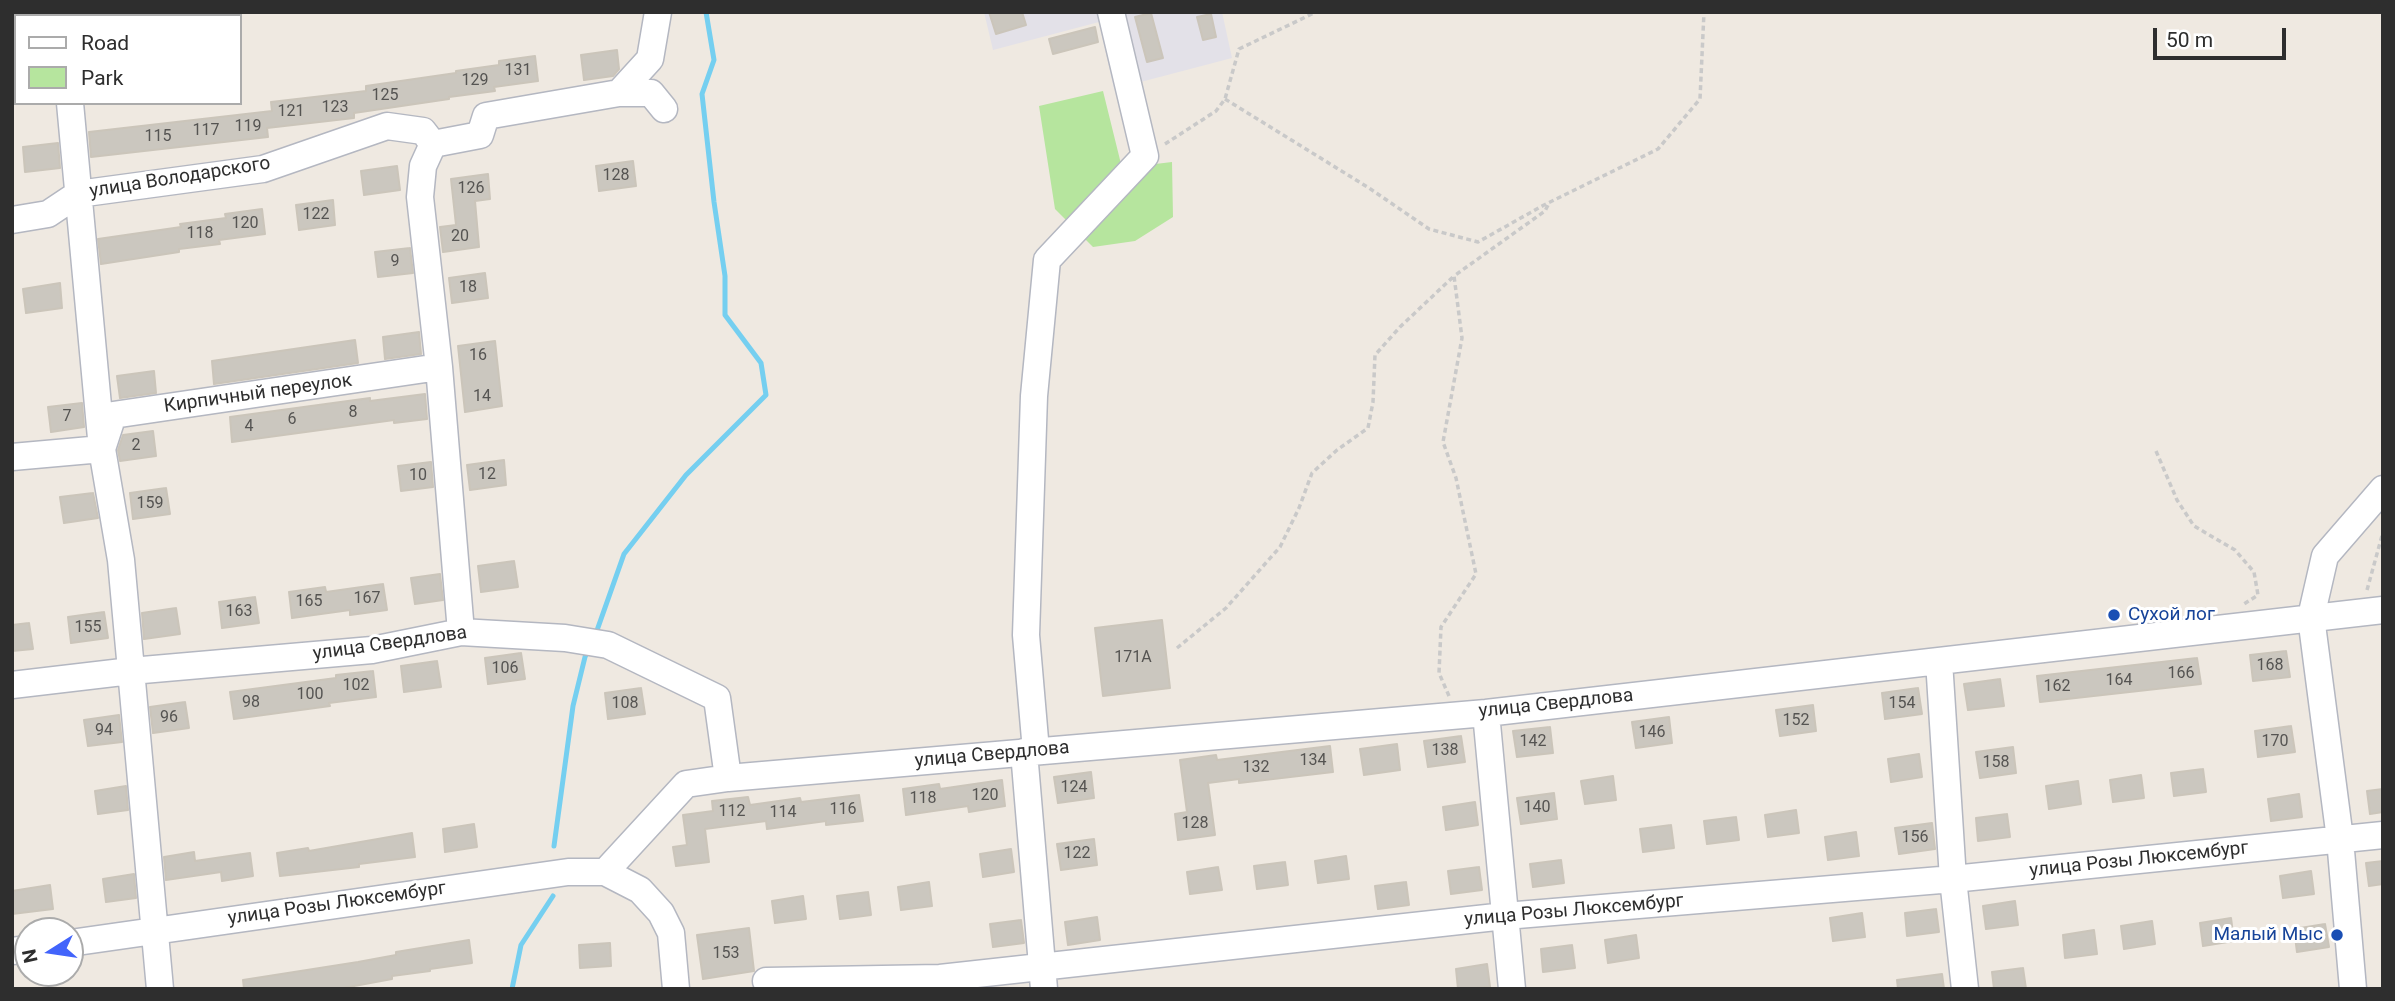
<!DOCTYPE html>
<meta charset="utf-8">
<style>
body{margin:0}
#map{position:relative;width:2395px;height:1001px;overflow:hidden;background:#efe9e1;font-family:Roboto,sans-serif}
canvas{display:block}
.frame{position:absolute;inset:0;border:14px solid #2e2e2e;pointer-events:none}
.legend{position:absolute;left:14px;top:14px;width:228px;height:91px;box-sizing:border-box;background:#fff;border:2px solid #ababab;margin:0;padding:9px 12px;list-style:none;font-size:21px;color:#2e2e2e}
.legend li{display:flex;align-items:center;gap:14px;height:35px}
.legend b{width:35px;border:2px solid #ababab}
.north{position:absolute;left:14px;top:917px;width:70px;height:70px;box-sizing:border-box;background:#fff;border:2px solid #ababab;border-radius:50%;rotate:258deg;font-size:19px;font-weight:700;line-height:28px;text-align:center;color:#2e2e2e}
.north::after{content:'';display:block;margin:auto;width:24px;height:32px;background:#4264fb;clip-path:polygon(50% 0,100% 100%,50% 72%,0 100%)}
.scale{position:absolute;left:2153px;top:28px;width:133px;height:32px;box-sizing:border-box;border:4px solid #2e2e2e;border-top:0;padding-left:9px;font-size:21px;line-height:24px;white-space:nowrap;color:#2e2e2e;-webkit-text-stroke:5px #fff;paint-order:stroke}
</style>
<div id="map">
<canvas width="2395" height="1001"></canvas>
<div class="frame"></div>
<ul class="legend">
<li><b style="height:9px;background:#fff"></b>Road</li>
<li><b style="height:19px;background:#b6e59e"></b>Park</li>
</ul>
<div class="north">N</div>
<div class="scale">50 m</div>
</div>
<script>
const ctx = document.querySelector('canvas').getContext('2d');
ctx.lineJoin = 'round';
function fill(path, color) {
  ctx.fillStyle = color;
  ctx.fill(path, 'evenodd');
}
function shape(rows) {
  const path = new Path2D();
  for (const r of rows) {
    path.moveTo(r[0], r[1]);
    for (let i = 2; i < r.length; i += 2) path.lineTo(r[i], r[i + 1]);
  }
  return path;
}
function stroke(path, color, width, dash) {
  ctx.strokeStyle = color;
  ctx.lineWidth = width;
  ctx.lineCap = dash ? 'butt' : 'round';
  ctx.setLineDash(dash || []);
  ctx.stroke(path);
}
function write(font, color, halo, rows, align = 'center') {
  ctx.font = font + ' Roboto,sans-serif';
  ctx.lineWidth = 6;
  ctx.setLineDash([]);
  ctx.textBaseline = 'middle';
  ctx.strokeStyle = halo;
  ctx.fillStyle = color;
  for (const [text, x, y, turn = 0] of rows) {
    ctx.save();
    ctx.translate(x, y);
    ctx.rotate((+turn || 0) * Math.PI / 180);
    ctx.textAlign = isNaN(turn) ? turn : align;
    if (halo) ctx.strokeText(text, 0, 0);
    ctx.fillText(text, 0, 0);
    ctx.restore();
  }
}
const industrial = shape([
 [984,12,1222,12,1232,58,1114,89,1099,22,993,50]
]);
const green = shape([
 [1103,91,1122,168,1172,162,1173,217,1135,241,1093,247,1055,209,1039,106]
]);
const stream = shape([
 [595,636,624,554,686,475,766,395,761,363,725,315,725,276,714,202,702,94,714,60,706,12],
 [554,846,573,706,585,657,589,648],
 [512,989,521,945,553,896]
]);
const building = shape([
 [989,12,1022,12,1026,25,996,34,989,12],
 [1151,13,1163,58,1147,62,1135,17,1151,13],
 [1211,14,1216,37,1203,40,1197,17,1211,14],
 [1095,27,1098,42,1053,54,1049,39,1095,27],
 [617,50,619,69,613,76,584,80,581,55,617,50],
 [535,56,538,81,494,87,495,91,449,97,449,99,354,113,354,118,267,128,268,137,91,157,89,132,272,111,271,102,366,91,366,86,456,73,456,71,499,65,499,61,535,56],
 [58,143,60,168,25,172,23,147,58,143],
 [633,161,636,186,599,191,596,166,633,161],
 [397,166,400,190,364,195,361,171,397,166],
 [488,174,490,199,475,201,479,247,443,252,440,227,456,225,451,179,488,174],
 [333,200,335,225,299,230,296,205,333,200],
 [262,209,265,234,219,240,220,244,179,249,179,252,101,264,98,239,181,227,180,224,226,218,225,214,262,209],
 [410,248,413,273,378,277,375,252,410,248],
 [485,273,488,298,452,303,449,278,485,273],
 [60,283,62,308,26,313,23,289,60,283],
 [419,332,421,354,385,359,383,337,419,332],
 [355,340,358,363,214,384,212,361,355,340],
 [495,341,502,406,465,412,458,346,495,341],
 [154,371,156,393,120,398,117,376,154,371],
 [425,394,427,419,394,423,394,420,232,442,230,417,370,398,370,401,425,394],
 [82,403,84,427,51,432,48,407,82,403],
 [153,431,156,456,120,461,118,450,123,435,153,431],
 [504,460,506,485,470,490,467,465,504,460],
 [431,462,433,487,401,491,398,466,431,462],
 [166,488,170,514,133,519,130,493,166,488],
 [93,493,98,518,64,523,60,497,93,493],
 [514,561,518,587,481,592,478,566,514,561],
 [440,574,443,600,415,604,411,578,440,574],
 [383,584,387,610,350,615,350,610,292,618,289,592,325,587,326,592,383,584],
 [255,597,259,623,222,628,219,602,255,597],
 [176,608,180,634,144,639,142,613,176,608],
 [104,612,108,638,71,643,68,617,104,612],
 [1162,620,1170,688,1103,696,1095,628,1162,620],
 [29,623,33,649,12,651,12,625,29,623],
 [2286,651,2290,677,2253,681,2250,655,2286,651],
 [521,653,525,679,488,684,485,658,521,653],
 [2197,658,2201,684,2040,702,2037,676,2197,658],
 [437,661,441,687,404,692,401,666,437,661],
 [373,671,376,697,329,703,330,706,234,719,230,692,336,678,336,675,373,671],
 [2000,679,2004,706,1968,710,1964,684,2000,679],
 [641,688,645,714,608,719,605,693,641,688],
 [1918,688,1922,714,1885,719,1882,693,1918,688],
 [185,702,189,728,153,733,150,707,185,702],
 [1813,705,1816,731,1780,736,1776,710,1813,705],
 [119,715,122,742,88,746,84,720,119,715],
 [1669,717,1672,743,1636,748,1632,722,1669,717],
 [2291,726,2295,752,2258,757,2255,731,2291,726],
 [1550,727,1553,753,1517,757,1513,731,1550,727],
 [1461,736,1465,762,1428,767,1424,741,1461,736],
 [1397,744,1400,770,1364,775,1360,749,1397,744],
 [1330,746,1333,772,1239,783,1239,779,1208,783,1215,835,1178,840,1175,814,1187,812,1180,760,1216,755,1217,760,1330,746],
 [2013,747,2016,773,1980,778,1976,752,2013,747],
 [1919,754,1922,777,1891,782,1888,759,1919,754],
 [2203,769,2206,792,2174,796,2171,773,2203,769],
 [1091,772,1094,798,1058,803,1054,777,1091,772],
 [2141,775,2144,798,2113,802,2110,780,2141,775],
 [1613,776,1616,800,1585,804,1581,781,1613,776],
 [1002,780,1005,806,969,812,968,806,906,815,903,789,939,784,940,789,1002,780],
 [2078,781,2081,804,2049,809,2046,786,2078,781],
 [126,786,128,810,98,814,95,791,126,786],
 [2383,789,2383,812,2370,814,2367,791,2383,789],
 [1554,793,1557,819,1521,824,1517,798,1554,793],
 [2299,794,2302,817,2271,821,2268,799,2299,794],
 [859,795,863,821,826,825,826,821,767,829,766,821,705,829,709,862,676,866,673,847,687,845,683,815,713,811,712,801,748,797,750,805,800,798,801,802,859,795],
 [1475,802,1478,825,1446,830,1443,807,1475,802],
 [1796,810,1799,833,1768,837,1765,815,1796,810],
 [2007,814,2010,837,1978,841,1976,818,2007,814],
 [1736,817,1739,840,1707,844,1704,821,1736,817],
 [1932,823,1935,849,1899,854,1895,828,1932,823],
 [474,824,477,847,445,852,443,829,474,824],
 [1671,825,1674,848,1643,852,1640,829,1671,825],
 [1856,832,1859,856,1828,860,1825,837,1856,832],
 [412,833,415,857,359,864,359,867,280,876,277,853,308,848,309,851,412,833],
 [1094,839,1097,865,1061,870,1057,844,1094,839],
 [1011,849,1014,872,983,877,980,854,1011,849],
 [194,852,195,861,250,853,253,876,222,881,221,872,166,880,164,857,194,852],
 [1346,856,1349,879,1318,883,1315,861,1346,856],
 [1561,860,1564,883,1533,887,1530,864,1561,860],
 [2383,861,2383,884,2369,886,2366,863,2383,861],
 [1285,862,1288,885,1257,889,1254,866,1285,862],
 [1218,867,1222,890,1190,894,1187,872,1218,867],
 [1479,867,1482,890,1451,894,1448,871,1479,867],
 [2311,871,2314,894,2283,898,2280,876,2311,871],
 [134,874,136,898,106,902,103,879,134,874],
 [929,882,932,906,901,910,898,887,929,882],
 [1406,882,1409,905,1378,909,1375,886,1406,882],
 [50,885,53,909,12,914,12,891,50,885],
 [868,892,871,915,840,919,837,896,868,892],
 [803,896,806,919,775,923,772,901,803,896],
 [2015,901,2018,925,1986,929,1983,906,2015,901],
 [1936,909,1939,932,1907,936,1905,913,1936,909],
 [1862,913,1865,937,1833,941,1830,918,1862,913],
 [1097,917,1100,940,1068,945,1065,922,1097,917],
 [2231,918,2234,941,2203,946,2200,923,2231,918],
 [1021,920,1024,943,993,947,990,924,1021,920],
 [2152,921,2155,944,2124,949,2121,926,2152,921],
 [2325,924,2329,947,2297,952,2294,929,2325,924],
 [749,928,754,971,703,979,697,935,749,928],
 [2094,930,2097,954,2065,958,2063,935,2094,930],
 [1636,935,1639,958,1608,963,1605,940,1636,935],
 [469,940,472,963,430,969,430,971,392,976,392,979,338,989,244,989,243,980,358,962,396,955,396,952,469,940],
 [610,943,611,966,580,968,579,945,610,943],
 [1572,945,1575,968,1543,972,1541,949,1572,945],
 [1487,964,1490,987,1458,989,1456,969,1487,964],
 [2023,968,2026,989,1994,989,1992,972,2023,968],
 [1942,974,1944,989,1898,989,1897,980,1942,974]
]);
const path = shape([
 [1225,99,1369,188,1429,229,1478,242,1544,205,1658,149,1700,99,1704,12],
 [1165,144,1216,111,1225,99,1239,49,1316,12],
 [2156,451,2177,500,2194,526,2235,550,2254,572,2258,595,2244,604],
 [2367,590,2383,532],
 [1177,648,1226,608,1280,547,1299,508,1312,473,1337,450,1368,428,1373,402,1375,355,1400,327,1454,276],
 [1449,696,1439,673,1441,627,1476,574,1456,478,1443,442,1462,338,1454,276,1545,211,1549,203]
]);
const minor = shape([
 [63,12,63,16],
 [658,12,650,59,619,93,651,93,664,109],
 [70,103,102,449,121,560,160,989],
 [433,144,423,166,420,197,439,367,461,632],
 [12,220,48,214,78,194,263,169,387,126,423,131,433,144,480,135,486,116,619,93],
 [12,457,102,449,113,415,439,367],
 [1939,661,1953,879,1965,989],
 [12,685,131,671,372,650,461,632,565,638,608,645,717,698,728,778],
 [1486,713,1512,989],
 [1036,751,1026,635,1034,396,1047,260,1145,156,1111,12],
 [1024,752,1044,989],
 [605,872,686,784,728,778,1486,713,2383,610],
 [70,943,568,872,605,872,640,890,661,913,671,933,676,989],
 [12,951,28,949],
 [766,981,940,978,1505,916,1953,879,2383,835],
 [2353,989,2340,839,2311,617,2325,556,2383,489]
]);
const markers = [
 [2114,615,7,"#1a4fb4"],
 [2337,935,7,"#1a4fb4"]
];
const numberNames = [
 ["131",518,71],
 ["129",475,81],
 ["125",385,96],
 ["123",335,108],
 ["121",291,112],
 ["119",248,127],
 ["117",206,131],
 ["115",158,137],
 ["128",616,176],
 ["126",471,189],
 ["122",316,215],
 ["120",245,224],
 ["118",200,234],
 ["20",460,237],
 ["9",395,262],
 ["18",468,288],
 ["16",478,356],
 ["14",482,397],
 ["8",353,413],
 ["7",67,417],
 ["6",292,420],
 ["4",249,427],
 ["2",136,446],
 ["12",487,475],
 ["10",418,476],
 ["159",150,504],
 ["167",367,599],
 ["165",309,602],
 ["163",239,612],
 ["155",88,628],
 ["171А",1133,658],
 ["168",2270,666],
 ["106",505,669],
 ["166",2181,674],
 ["164",2119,681],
 ["102",356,686],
 ["162",2057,687],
 ["100",310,695],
 ["98",251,703],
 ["108",625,704],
 ["154",1902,704],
 ["96",169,718],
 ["152",1796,721],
 ["94",104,731],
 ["146",1652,733],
 ["142",1533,742],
 ["170",2275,742],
 ["138",1445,751],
 ["134",1313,761],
 ["158",1996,763],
 ["132",1256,768],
 ["124",1074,788],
 ["120",985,796],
 ["118",923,799],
 ["140",1537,808],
 ["116",843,810],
 ["112",732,812],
 ["114",783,813],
 ["128",1195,824],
 ["156",1915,838],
 ["122",1077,854],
 ["153",726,954]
];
const streetNames = [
 ["улица Володарского",180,178,-9],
 ["Кирпичный переулок",258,394,-8],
 ["улица Свердлова",390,644,-8],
 ["улица Свердлова",1556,704,-6],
 ["улица Свердлова",992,755,-5],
 ["улица Розы Люксембург",2139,860,-6],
 ["улица Розы Люксембург",337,904,-8],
 ["улица Розы Люксембург",1574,911,-5]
];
const transitNames = [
 ["Сухой лог",2128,615],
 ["Малый Мыс",2323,935,"right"]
];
fill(industrial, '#e3e1e8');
fill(green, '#b6e59e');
stroke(stream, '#75cff0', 5);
fill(building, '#cbc7bf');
stroke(building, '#cbc5ba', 2);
stroke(minor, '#b4b7c1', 29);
stroke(path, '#c9c9c9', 3.5, [5, 3.5]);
stroke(minor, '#fff', 26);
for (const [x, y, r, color] of markers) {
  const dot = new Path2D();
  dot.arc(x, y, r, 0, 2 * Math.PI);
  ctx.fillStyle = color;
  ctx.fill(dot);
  stroke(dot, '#fff', 2.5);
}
write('16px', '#555452', null, numberNames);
write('19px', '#2e2e2e', '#fff', streetNames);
write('19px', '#164399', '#fff', transitNames, 'left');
</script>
